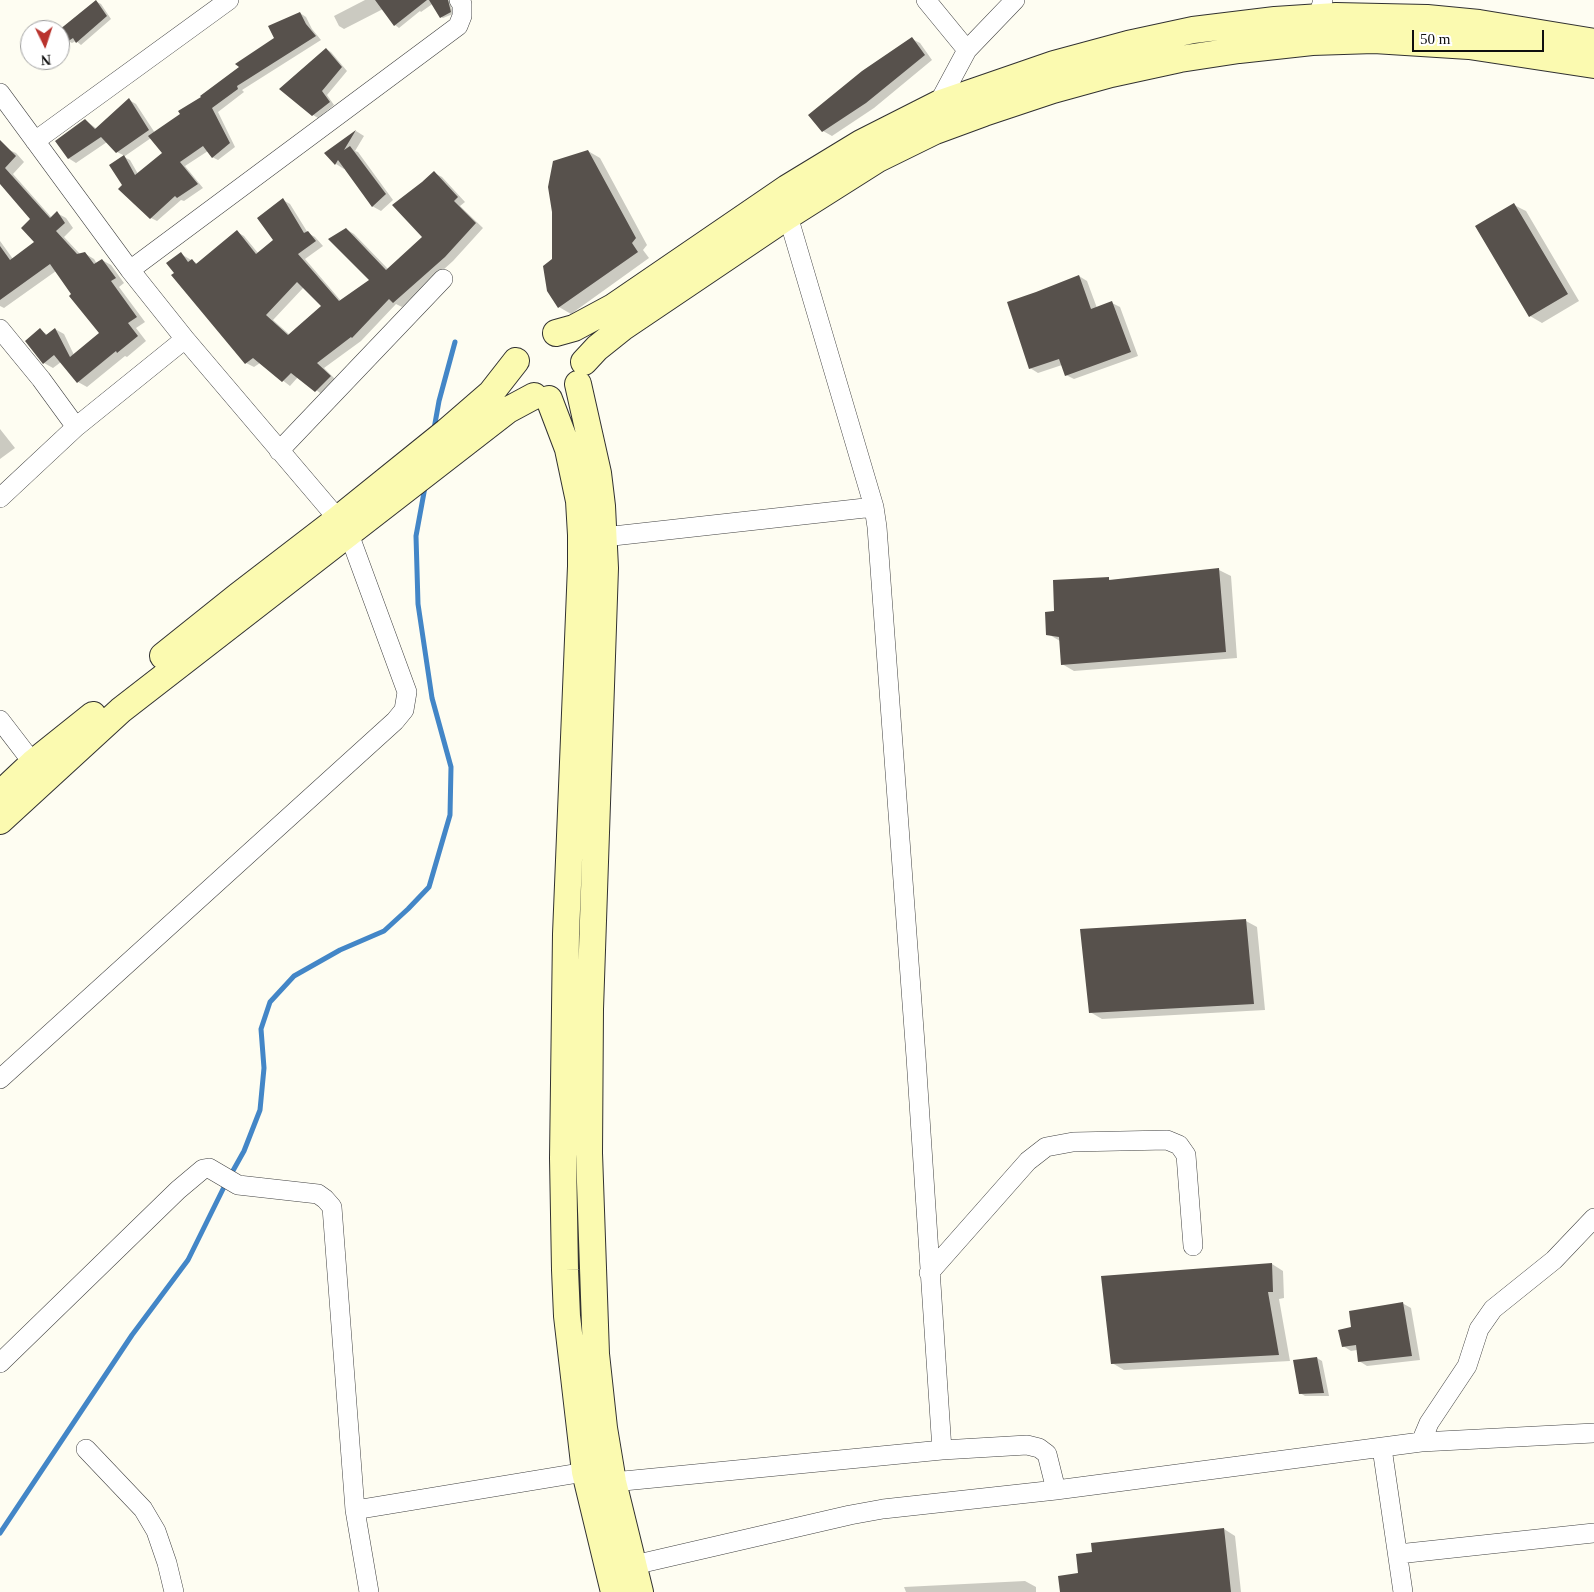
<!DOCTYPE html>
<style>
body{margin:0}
#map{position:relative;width:1594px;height:1592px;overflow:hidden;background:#fefdf2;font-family:Georgia,serif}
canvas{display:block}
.north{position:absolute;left:20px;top:20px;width:50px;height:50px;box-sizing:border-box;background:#fff;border:1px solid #9f9f9f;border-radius:50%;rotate:176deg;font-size:14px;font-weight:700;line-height:20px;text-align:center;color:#0f0f0f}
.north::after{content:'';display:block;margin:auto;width:18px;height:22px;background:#b9332d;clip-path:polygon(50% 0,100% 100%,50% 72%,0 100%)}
.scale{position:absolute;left:1412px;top:30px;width:132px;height:22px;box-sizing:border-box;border:2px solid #0f0f0f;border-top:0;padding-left:6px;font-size:15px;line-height:18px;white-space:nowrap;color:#0f0f0f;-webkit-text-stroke:4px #fff;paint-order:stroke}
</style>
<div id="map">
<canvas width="1594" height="1592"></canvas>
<div class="north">N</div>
<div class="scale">50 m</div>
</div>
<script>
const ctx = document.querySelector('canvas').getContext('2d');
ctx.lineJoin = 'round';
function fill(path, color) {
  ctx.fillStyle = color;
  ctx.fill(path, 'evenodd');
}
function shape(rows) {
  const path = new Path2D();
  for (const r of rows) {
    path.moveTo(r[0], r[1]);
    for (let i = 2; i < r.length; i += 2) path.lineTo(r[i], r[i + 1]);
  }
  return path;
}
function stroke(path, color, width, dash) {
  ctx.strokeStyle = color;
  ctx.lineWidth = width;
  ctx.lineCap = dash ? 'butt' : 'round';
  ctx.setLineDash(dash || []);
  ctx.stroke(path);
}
const shadow = shape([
 [365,0,438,0,421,12,420,11,399,28,395,25,383,9,344,29,339,26,334,16],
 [448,0,450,1,453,14,443,18,441,17],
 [97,2,101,4,111,19,81,45,76,41,72,43,68,41],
 [300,13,306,17,312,29,321,40,242,90,244,92,218,112,235,147,218,160,212,157,208,151,185,166,203,188,184,201,181,200,157,221,151,218,124,157,130,160,138,174,164,153,151,138,125,156,117,152,107,142,76,163,68,158,85,120,97,129,129,100,136,104,155,133,182,114,276,39],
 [912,39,920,43,932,60,874,108,832,136,823,131,810,115],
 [326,49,331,52,347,71,327,95,334,105,318,118,313,115],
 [356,131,364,136,355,151,358,152,393,200,381,211,372,206,345,167,344,169,336,164,326,153],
 [0,146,16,153,24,162,13,174,52,218,57,213,66,218,73,228,64,237,80,254,84,253,94,259,97,264,102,260,111,265,124,283,119,287,145,322,136,328,146,341,127,357,125,356,87,387,78,382,61,362,53,368,44,363,26,341,40,330,48,335,55,329,64,334,74,355,101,333,56,271,4,308,0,306,0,241,13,259,36,242,32,219,0,182],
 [588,151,600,158,647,245,643,250,649,258,571,314,559,307,553,259],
 [434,173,442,177,465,202,460,206,483,228,453,261,402,307,396,304,361,341,324,368,337,381,323,395,298,377,290,386,260,363,254,367,246,363,181,254,198,264,237,232,244,236,258,253,275,240,283,200,290,204,308,233,315,237,323,246,305,259,341,301,371,280,346,229,354,234,388,269,423,237],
 [304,287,323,306,290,335,273,320],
 [1514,205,1526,211,1579,301,1542,323,1530,316],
 [1079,276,1087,281,1097,308,1112,303,1120,307,1138,356,1074,379,1066,375,1062,365,1038,373,1030,368],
 [0,429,15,448,0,459],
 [1219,570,1231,576,1237,658,1074,671,1062,664,1060,641,1048,634,1056,612,1108,579,1113,581],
 [1246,921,1257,927,1265,1010,1102,1019,1090,1012],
 [1272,1264,1283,1271,1284,1298,1279,1299,1290,1361,1124,1370,1112,1363],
 [1402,1303,1411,1308,1420,1360,1367,1366,1359,1361,1357,1350,1351,1351,1343,1346,1353,1328],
 [1317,1358,1322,1361,1329,1396,1305,1396,1300,1393],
 [1224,1529,1235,1536,1241,1592,1061,1592,1080,1574],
 [1025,1581,1036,1587,1036,1592,906,1592,904,1587]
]);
const stream = shape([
 [434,429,439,401,455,342],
 [230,1176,244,1151,260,1110,264,1068,261,1029,270,1002,294,976,340,950,384,931,408,909,429,887,450,815,451,767,432,698,418,604,416,536,425,487],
 [0,1533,132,1335,188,1260,226,1183]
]);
const building = shape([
 [96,0,107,16,76,43,73,38,67,42,60,35,59,30],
 [375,0,427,0,394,26],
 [429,0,448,0,451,12,440,18],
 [300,12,306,24,316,36,237,86,238,89,212,108,230,143,212,158,203,146,180,162,198,184,177,198,175,196,150,219,118,189,122,185,109,165,124,155,135,175,162,153,148,136,180,114,178,111,201,97,200,96,239,67,235,64,274,38,268,26],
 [912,37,925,55,866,103,822,132,808,115,862,71],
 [326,48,342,67,322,91,330,102,312,116,279,89],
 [129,98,149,130,116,153,101,137,68,159,55,141,85,119,95,129],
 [356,130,344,150,350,146,386,194,372,207,338,160,335,165,324,153],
 [0,140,16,156,5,168,50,218,57,211,65,223,56,231,77,254,85,252,94,264,102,259,116,278,111,281,137,317,128,323,138,336,117,353,116,351,77,383,54,355,43,364,25,341,40,328,46,335,55,328,70,357,99,333,69,296,71,294,50,264,0,300,0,246,10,260,34,242,21,228,30,219,0,184],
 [588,150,636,238,632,243,638,252,558,308,547,291,543,266,552,259,552,212,548,187,553,161],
 [434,171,458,197,454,201,476,223,445,257,393,303,389,299,352,338,351,337,317,363,331,376,315,392,291,373,282,382,253,358,245,364,171,275,174,273,166,263,181,252,188,262,192,259,196,264,237,230,256,254,273,240,257,218,283,198,304,233,308,231,316,241,298,254,339,301,369,280,328,239,346,228,386,270,422,237,392,205,422,182],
 [297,282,321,306,288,335,266,315],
 [1514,203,1568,294,1529,317,1475,226],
 [1079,275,1091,309,1112,301,1131,352,1065,376,1059,359,1029,369,1007,302,1036,292],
 [1219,568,1226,652,1061,665,1059,637,1046,635,1045,612,1054,611,1053,580,1109,577,1109,580],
 [1246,919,1254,1004,1089,1013,1080,929],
 [1272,1263,1273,1292,1268,1292,1279,1355,1111,1364,1101,1276],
 [1403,1302,1412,1356,1358,1362,1356,1345,1342,1347,1338,1330,1351,1327,1349,1311],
 [1317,1357,1324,1393,1299,1394,1293,1360],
 [1224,1528,1231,1592,1060,1592,1058,1576,1078,1573,1076,1554,1092,1552,1091,1543]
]);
const minor = shape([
 [926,0,967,50],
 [1318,17,1323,0],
 [0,93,130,270,185,339,338,519],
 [938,104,967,50,1015,0],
 [35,141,229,0],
 [788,216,874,507,877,527,916,1057,942,1450],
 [130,270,458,26,462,16,462,4,459,0],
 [0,329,41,379,76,427],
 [279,451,443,279],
 [0,498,76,427,185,339],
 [604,537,874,507],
 [0,720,33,763],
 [0,1079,395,721,404,710,407,692,349,534],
 [929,1273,1028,1161,1046,1147,1073,1142,1167,1140,1179,1145,1186,1155,1193,1246],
 [0,1363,178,1190,203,1169,209,1168,238,1185,318,1194,325,1199,332,1207,355,1510,369,1592],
 [1421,1442,1429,1423,1467,1366,1479,1329,1493,1309,1554,1260,1594,1218],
 [1382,1448,1403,1592],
 [86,1449,143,1509,156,1531,167,1563,174,1592],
 [613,1482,942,1450,1027,1445,1039,1448,1047,1454,1056,1490],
 [355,1510,585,1472],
 [1398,1554,1594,1533],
 [634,1565,850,1515,883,1509,1056,1490,1421,1442,1594,1433]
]);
const secondary = shape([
 [556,333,574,328,613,307,787,188,861,143,938,104,1054,64,1128,44,1193,30,1275,20,1336,16,1427,18,1479,23,1594,42],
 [584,362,597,348,622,328,788,216,878,159,935,131,984,113,1053,90,1111,74,1180,59,1239,50,1312,42,1374,40,1469,46,1594,65],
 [578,384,598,473,602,506,605,568,590,1009,589,1153,596,1354,604,1428,613,1482,640,1592],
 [549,399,568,449,579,501,581,535,581,566,566,934,563,1158,565,1270,567,1316,585,1472,614,1592],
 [163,656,238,596,338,519,446,432,491,393,516,361],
 [0,794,33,763,93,715],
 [0,821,121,710,508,410,534,396]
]);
fill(shadow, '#0003');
stroke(stream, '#4386c7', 5);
fill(building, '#57514c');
stroke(minor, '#424242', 20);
stroke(secondary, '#313131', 28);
stroke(minor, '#fff', 19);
stroke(secondary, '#fbfab0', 26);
</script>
